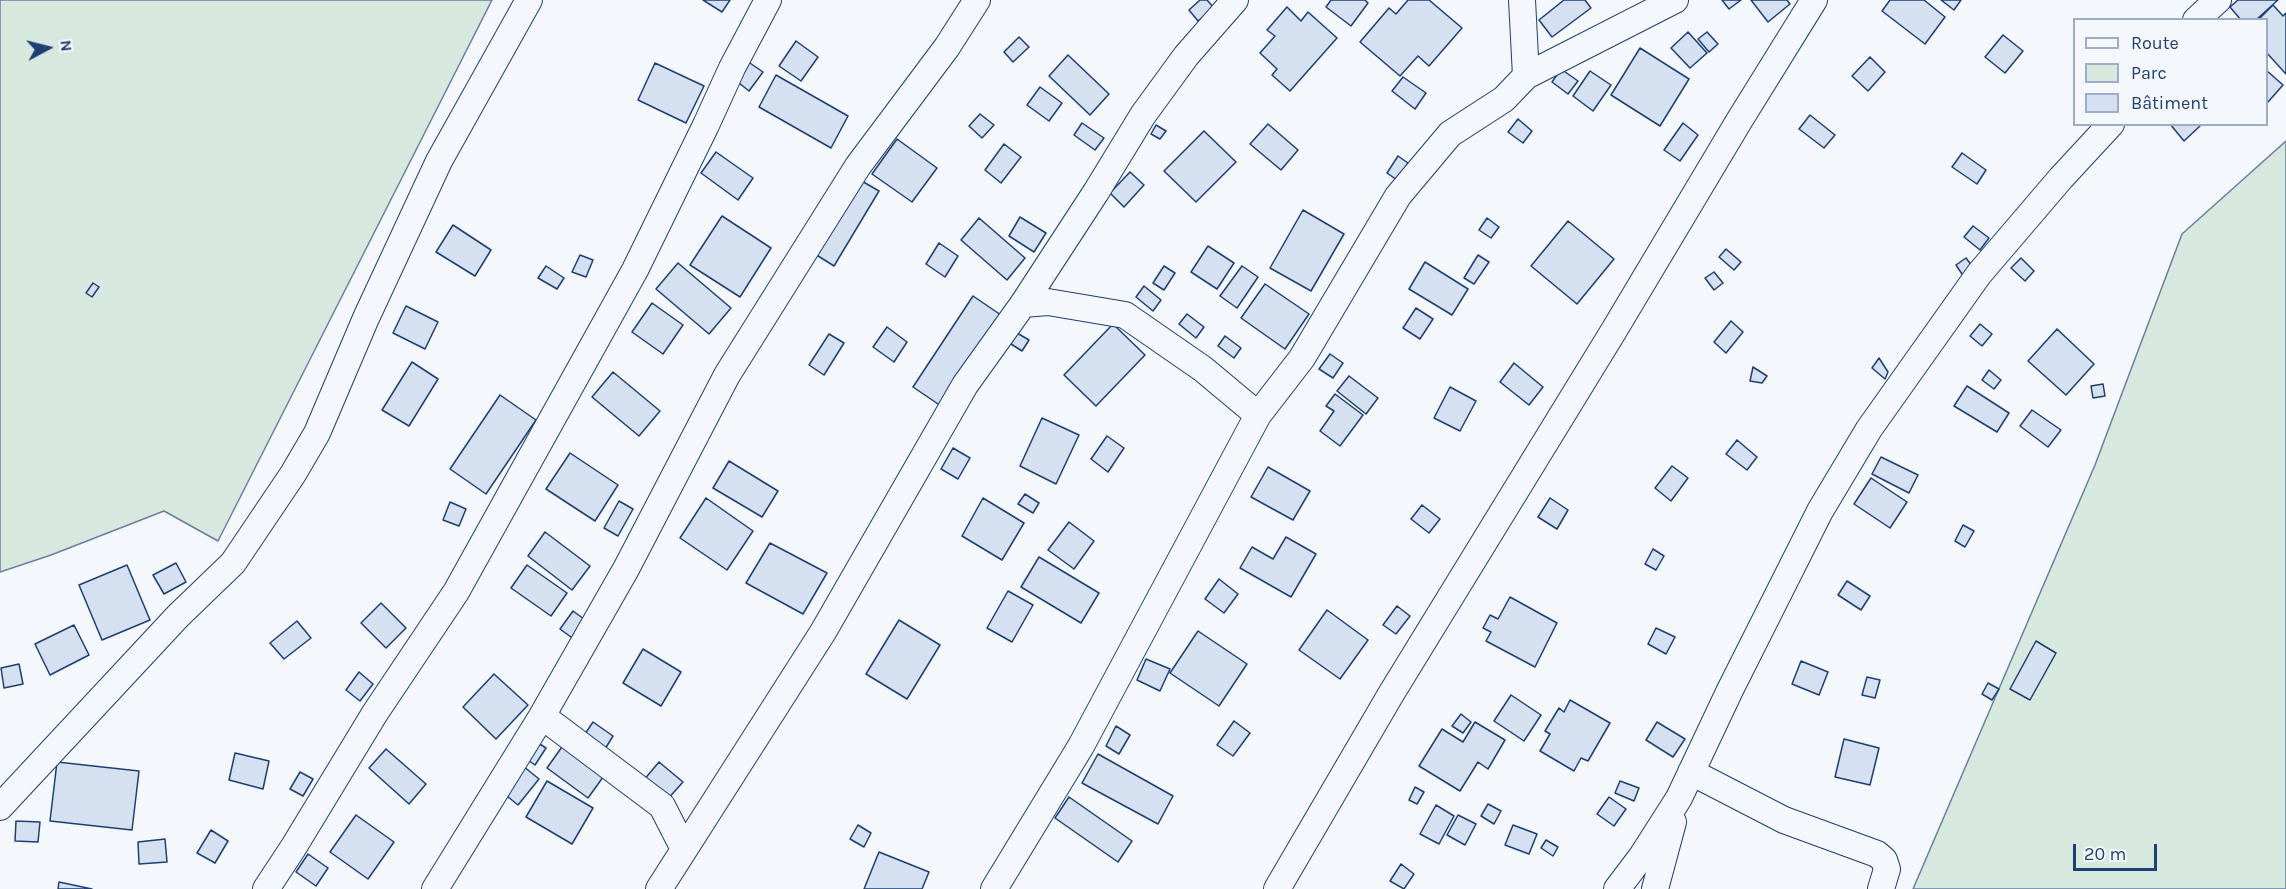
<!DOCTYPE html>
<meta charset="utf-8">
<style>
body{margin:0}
#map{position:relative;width:2286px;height:889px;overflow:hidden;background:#f4f7fb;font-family:Karla,sans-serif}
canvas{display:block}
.legend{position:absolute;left:2073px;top:18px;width:195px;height:108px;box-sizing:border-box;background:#f4f7fb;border:2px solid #9eadc5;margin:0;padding:8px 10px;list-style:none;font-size:18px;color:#1d3f73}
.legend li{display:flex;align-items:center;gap:12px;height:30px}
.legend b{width:30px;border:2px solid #9eadc5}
.north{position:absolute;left:18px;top:18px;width:60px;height:60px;-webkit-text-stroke:4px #f4f7fb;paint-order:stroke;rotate:83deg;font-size:16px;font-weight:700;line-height:24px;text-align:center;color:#1d3f73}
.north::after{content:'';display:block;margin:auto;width:21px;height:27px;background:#1d3f73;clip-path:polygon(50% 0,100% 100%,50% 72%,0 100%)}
.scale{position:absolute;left:2073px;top:844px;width:84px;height:27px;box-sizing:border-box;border:3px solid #1d3f73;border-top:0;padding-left:8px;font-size:18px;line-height:21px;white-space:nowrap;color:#1d3f73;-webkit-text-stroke:4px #f4f7fb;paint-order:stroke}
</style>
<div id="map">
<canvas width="2286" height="889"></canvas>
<ul class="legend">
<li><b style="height:8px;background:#f4f7fb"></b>Route</li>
<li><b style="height:16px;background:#d7e8df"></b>Parc</li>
<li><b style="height:16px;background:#d5e0f0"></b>Bâtiment</li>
</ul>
<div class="north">N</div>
<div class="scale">20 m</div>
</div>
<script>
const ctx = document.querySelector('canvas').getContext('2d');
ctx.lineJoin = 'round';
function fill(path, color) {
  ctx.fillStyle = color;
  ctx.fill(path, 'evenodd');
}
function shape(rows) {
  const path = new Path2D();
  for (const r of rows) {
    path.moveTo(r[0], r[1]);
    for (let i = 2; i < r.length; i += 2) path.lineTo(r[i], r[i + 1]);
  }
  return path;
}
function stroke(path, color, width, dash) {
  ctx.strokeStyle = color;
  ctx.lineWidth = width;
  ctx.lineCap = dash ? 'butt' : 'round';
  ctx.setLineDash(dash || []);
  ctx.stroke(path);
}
const green = shape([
 [0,0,492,0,218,541,164,511,51,555,0,572,0,0],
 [2286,141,2286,889,1913,889,2095,465,2182,234,2286,141]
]);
const building = shape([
 [703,0,730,0,722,12,703,0],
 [1200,0,1207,0,1214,8,1198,21,1189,10,1200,0],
 [1331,0,1365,0,1368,3,1351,26,1326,7,1331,0],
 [1408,0,1429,0,1462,28,1429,66,1418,56,1400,76,1360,42,1389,8,1396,14,1408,0],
 [1564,0,1585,0,1591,8,1552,37,1539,20,1564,0],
 [1722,0,1741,0,1729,9,1722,0],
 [1751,0,1787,0,1790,4,1768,22,1751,0],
 [1890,0,1924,0,1945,17,1925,44,1882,11,1890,0],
 [1941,0,1961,0,1954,10,1941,0],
 [2238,0,2278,0,2256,20,2241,20,2230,7,2238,0],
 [2273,5,2283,16,2286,13,2286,74,2266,52,2266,20,2258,20,2273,5],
 [1287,7,1301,21,1308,12,1337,38,1290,91,1272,75,1277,69,1260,53,1275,36,1267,30,1287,7],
 [1688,32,1707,53,1690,68,1671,48,1688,32],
 [1707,32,1718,44,1709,52,1698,39,1707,32],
 [2003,35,2023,51,2005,73,1985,57,2003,35],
 [1019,37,1029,47,1013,62,1004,52,1019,37],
 [796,41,818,57,801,81,779,66,796,41],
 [1640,48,1689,79,1660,126,1611,95,1640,48],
 [1068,55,1109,94,1090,115,1049,76,1068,55],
 [1870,57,1885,72,1868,91,1852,76,1870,57],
 [747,61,763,72,749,91,734,79,747,61],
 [655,63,704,86,686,123,638,100,655,63],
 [1561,69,1578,81,1568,94,1552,82,1561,69],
 [2266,70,2283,85,2268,102,2266,101,2266,70],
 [1590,71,1611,85,1593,111,1573,96,1590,71],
 [776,75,848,116,831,148,759,107,776,75],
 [1403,77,1426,93,1415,109,1392,91,1403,77],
 [1040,87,1062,103,1049,121,1027,105,1040,87],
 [980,114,994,125,982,138,969,126,980,114],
 [1810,115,1835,135,1824,148,1799,129,1810,115],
 [1518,119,1532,131,1523,143,1508,132,1518,119],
 [1082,123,1104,138,1095,150,1074,135,1082,123],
 [1683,123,1698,135,1680,161,1664,150,1683,123],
 [1268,124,1298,150,1281,170,1250,144,1268,124],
 [2170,124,2199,124,2200,126,2184,141,2170,124],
 [1156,125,1166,131,1160,139,1151,134,1156,125],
 [1204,131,1236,162,1196,202,1164,171,1204,131],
 [897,139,937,168,912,202,872,174,897,139],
 [1004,144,1021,157,1001,183,985,170,1004,144],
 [716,152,753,178,738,200,701,173,716,152],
 [1962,153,1986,170,1977,184,1952,167,1962,153],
 [1398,156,1408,163,1397,180,1387,173,1398,156],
 [1130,172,1144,185,1124,207,1110,193,1130,172],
 [860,180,879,191,834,266,815,254,860,180],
 [1303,210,1344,234,1311,291,1270,268,1303,210],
 [722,216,771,248,740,297,690,265,722,216],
 [1020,217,1046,233,1034,252,1009,236,1020,217],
 [979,218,1025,258,1007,280,961,240,979,218],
 [1487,218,1499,227,1491,238,1479,230,1487,218],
 [1568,221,1614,259,1577,304,1531,266,1568,221],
 [453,225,491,250,475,276,436,252,453,225],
 [1973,226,1989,238,1980,250,1964,237,1973,226],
 [939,243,958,256,945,277,926,264,939,243],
 [1208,246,1234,263,1217,289,1191,272,1208,246],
 [1726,249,1741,262,1734,270,1719,257,1726,249],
 [580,255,593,260,586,277,572,272,580,255],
 [1478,255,1489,262,1474,284,1464,278,1478,255],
 [1966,258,1975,270,1964,277,1956,265,1966,258],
 [2021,258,2034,271,2025,281,2011,268,2021,258],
 [1425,262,1468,289,1452,315,1409,289,1425,262],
 [678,263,731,308,709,334,656,289,678,263],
 [546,266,564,278,557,289,538,278,546,266],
 [1164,266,1175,273,1164,290,1153,283,1164,266],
 [1242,266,1258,277,1237,308,1220,296,1242,266],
 [1714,272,1723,283,1714,290,1705,278,1714,272],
 [93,283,99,287,92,297,86,293,93,283],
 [1265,284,1309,314,1285,349,1241,318,1265,284],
 [1144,286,1161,300,1153,311,1136,297,1144,286],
 [973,296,1001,315,941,406,913,387,973,296],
 [652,303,683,325,663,354,632,332,652,303],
 [406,306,438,322,425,349,393,333,406,306],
 [1416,308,1433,319,1420,339,1403,328,1416,308],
 [1187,314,1204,327,1196,338,1179,324,1187,314],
 [1731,321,1743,332,1726,353,1714,342,1731,321],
 [1113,324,1145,355,1096,406,1064,375,1113,324],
 [1980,324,1992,334,1982,346,1970,336,1980,324],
 [887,327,907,342,894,362,873,347,887,327],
 [2057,329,2094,364,2066,395,2028,361,2057,329],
 [1017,333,1029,340,1022,351,1011,344,1017,333],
 [829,334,844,343,824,375,809,365,829,334],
 [1225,336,1241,348,1234,358,1218,346,1225,336],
 [1330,354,1343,363,1333,378,1319,369,1330,354],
 [1879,358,1888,372,1885,379,1872,368,1879,358],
 [412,362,438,379,409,426,382,410,412,362],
 [1514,363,1543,387,1529,405,1500,382,1514,363],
 [1753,367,1767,376,1762,383,1750,381,1753,367],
 [1989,370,2001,380,1994,389,1982,380,1989,370],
 [613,372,660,411,639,436,592,397,613,372],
 [1349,376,1378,398,1366,414,1337,391,1349,376],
 [2103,384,2105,396,2093,398,2091,386,2103,384],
 [1967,386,2009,413,1997,432,1954,406,1967,386],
 [1450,387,1476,401,1460,431,1434,418,1450,387],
 [1335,394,1363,415,1340,446,1320,431,1334,411,1326,406,1335,394],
 [500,395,536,420,486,494,450,469,500,395],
 [2032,410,2061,430,2048,447,2020,426,2032,410],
 [1042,418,1079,435,1056,484,1020,466,1042,418],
 [1107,436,1124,448,1108,472,1091,459,1107,436],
 [1737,440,1757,457,1747,470,1726,454,1737,440],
 [953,448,970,458,958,479,941,469,953,448],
 [570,453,618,485,595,521,546,489,570,453],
 [1881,457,1918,475,1909,493,1872,474,1881,457],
 [729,461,778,491,762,517,713,488,729,461],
 [1672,466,1688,478,1671,501,1655,488,1672,466],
 [1268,467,1310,491,1293,520,1251,497,1268,467],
 [1871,478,1907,502,1890,528,1854,504,1871,478],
 [1025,494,1039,503,1033,513,1018,504,1025,494],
 [706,498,753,531,727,570,680,538,706,498],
 [983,498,1024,523,1002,560,962,536,983,498],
 [1550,498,1568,510,1557,529,1538,517,1550,498],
 [619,501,633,509,618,536,604,528,619,501],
 [450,502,466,509,459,526,443,520,450,502],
 [1422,505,1440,519,1429,533,1411,519,1422,505],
 [1069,522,1094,541,1074,569,1048,550,1069,522],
 [1963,525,1974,531,1965,547,1955,541,1963,525],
 [545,532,590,566,572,590,528,556,545,532],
 [1286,537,1316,554,1291,597,1240,568,1252,547,1273,559,1286,537],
 [770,543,827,573,803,614,746,583,770,543],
 [1653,549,1664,556,1656,570,1645,564,1653,549],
 [1039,557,1099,593,1081,623,1021,587,1039,557],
 [176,563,186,582,164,594,153,575,176,563],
 [127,565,150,620,102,640,79,585,127,565],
 [527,565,567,593,551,616,511,588,527,565],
 [1219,579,1238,594,1224,613,1205,599,1219,579],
 [1847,581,1870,596,1861,610,1838,595,1847,581],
 [1008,591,1033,605,1012,642,987,628,1008,591],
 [1510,597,1557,623,1535,667,1486,641,1491,632,1483,628,1490,615,1498,619,1510,597],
 [381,603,406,628,386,648,361,623,381,603],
 [1397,606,1410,616,1396,634,1383,625,1397,606],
 [1327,610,1368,640,1340,679,1299,650,1327,610],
 [573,611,588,622,575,640,560,629,573,611],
 [899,620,940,645,907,699,866,674,899,620],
 [297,621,311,638,284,659,270,643,297,621],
 [74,625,89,655,50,675,35,644,74,625],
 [1656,628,1675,637,1666,654,1648,644,1656,628],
 [1198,631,1247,664,1219,706,1170,673,1198,631],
 [2036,641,2056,653,2030,700,2010,689,2036,641],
 [643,649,681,672,661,706,623,683,643,649],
 [1146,659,1170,669,1160,691,1137,680,1146,659],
 [1801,661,1828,672,1819,695,1792,684,1801,661],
 [19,664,23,684,4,688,1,668,19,664],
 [359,672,373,684,360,701,346,690,359,672],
 [494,674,528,705,496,739,463,707,494,674],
 [1867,677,1880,680,1875,698,1862,695,1867,677],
 [1988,683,1999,689,1992,700,1982,694,1988,683],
 [1511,695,1541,715,1524,741,1494,721,1511,695],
 [1570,700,1610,723,1588,761,1581,758,1574,771,1540,751,1550,734,1545,731,1559,708,1564,712,1570,700],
 [1461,714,1471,722,1463,733,1452,726,1461,714],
 [1234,721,1250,733,1233,756,1217,745,1234,721],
 [593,722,613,736,602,754,581,740,593,722],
 [1475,722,1505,740,1488,769,1478,762,1460,791,1419,766,1442,729,1463,742,1475,722],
 [1657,722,1685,739,1673,757,1646,740,1657,722],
 [1116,726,1130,735,1119,754,1106,746,1116,726],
 [1844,739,1879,748,1870,785,1835,777,1844,739],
 [535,741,546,748,535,765,525,758,535,741],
 [564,744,606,773,588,798,547,768,564,744],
 [386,749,426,784,409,804,369,768,386,749],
 [235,753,269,761,263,789,229,780,235,753],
 [1098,754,1173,796,1158,824,1082,783,1098,754],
 [57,762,139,771,132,830,50,821,57,762],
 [659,762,683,782,666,801,643,781,659,762],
 [523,766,539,779,518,805,502,792,523,766],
 [300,772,313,779,303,796,290,789,300,772],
 [547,781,593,808,572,844,526,817,547,781],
 [1620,781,1639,788,1634,801,1615,793,1620,781],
 [1415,787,1424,792,1417,804,1409,800,1415,787],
 [1069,797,1132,841,1118,862,1055,818,1069,797],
 [1609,797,1626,809,1614,826,1597,814,1609,797],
 [1488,804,1501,811,1494,824,1481,816,1488,804],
 [1436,805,1454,816,1439,844,1420,834,1436,805],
 [356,815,394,842,368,879,330,852,356,815],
 [1458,815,1476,824,1465,845,1447,835,1458,815],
 [16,821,40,822,38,842,15,841,16,821],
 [858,825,871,833,864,847,850,839,858,825],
 [1513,825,1537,834,1529,854,1505,845,1513,825],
 [211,830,228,841,215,863,197,853,211,830],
 [165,839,167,862,139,864,138,842,165,839],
 [1546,840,1558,847,1553,856,1541,848,1546,840],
 [879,852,929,872,922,889,864,889,879,852],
 [308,854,328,868,316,886,296,872,308,854],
 [1401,864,1414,874,1404,889,1390,881,1401,864],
 [59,882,92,889,58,889,59,882]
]);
const minor = shape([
 [1522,0,1526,76],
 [2196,20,2218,0],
 [1023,304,1048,302,1125,315,1203,369,1258,415],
 [542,716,662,806,684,849],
 [1691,772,1784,820,1877,854,1884,860,1887,869,1881,889],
 [0,807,178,616,233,563,293,474,317,433,366,318,439,161,529,0],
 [266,889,293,848,375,713,456,592,635,270,706,125,732,68,768,0],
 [435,889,542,716,626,569,727,375,858,166,947,47,977,0],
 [659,889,823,632,965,385,1023,304,1096,192,1143,115,1186,56,1235,0],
 [994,889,1081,746,1258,415,1302,358,1398,196,1450,134,1504,99,1526,76,1675,0],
 [1277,889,1391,694,1613,332,1739,121,1814,0],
 [1617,889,1642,856,1679,798,1730,690,1820,511,1869,429,1979,274,2061,178,2111,124],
 [1655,889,1673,822]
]);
fill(green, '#d7e8df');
stroke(green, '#687fa3', 1.5);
fill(building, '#d5e0f0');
stroke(building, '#1d3f73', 1.5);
stroke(minor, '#1d3f73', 28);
stroke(minor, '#f4f7fb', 26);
</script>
